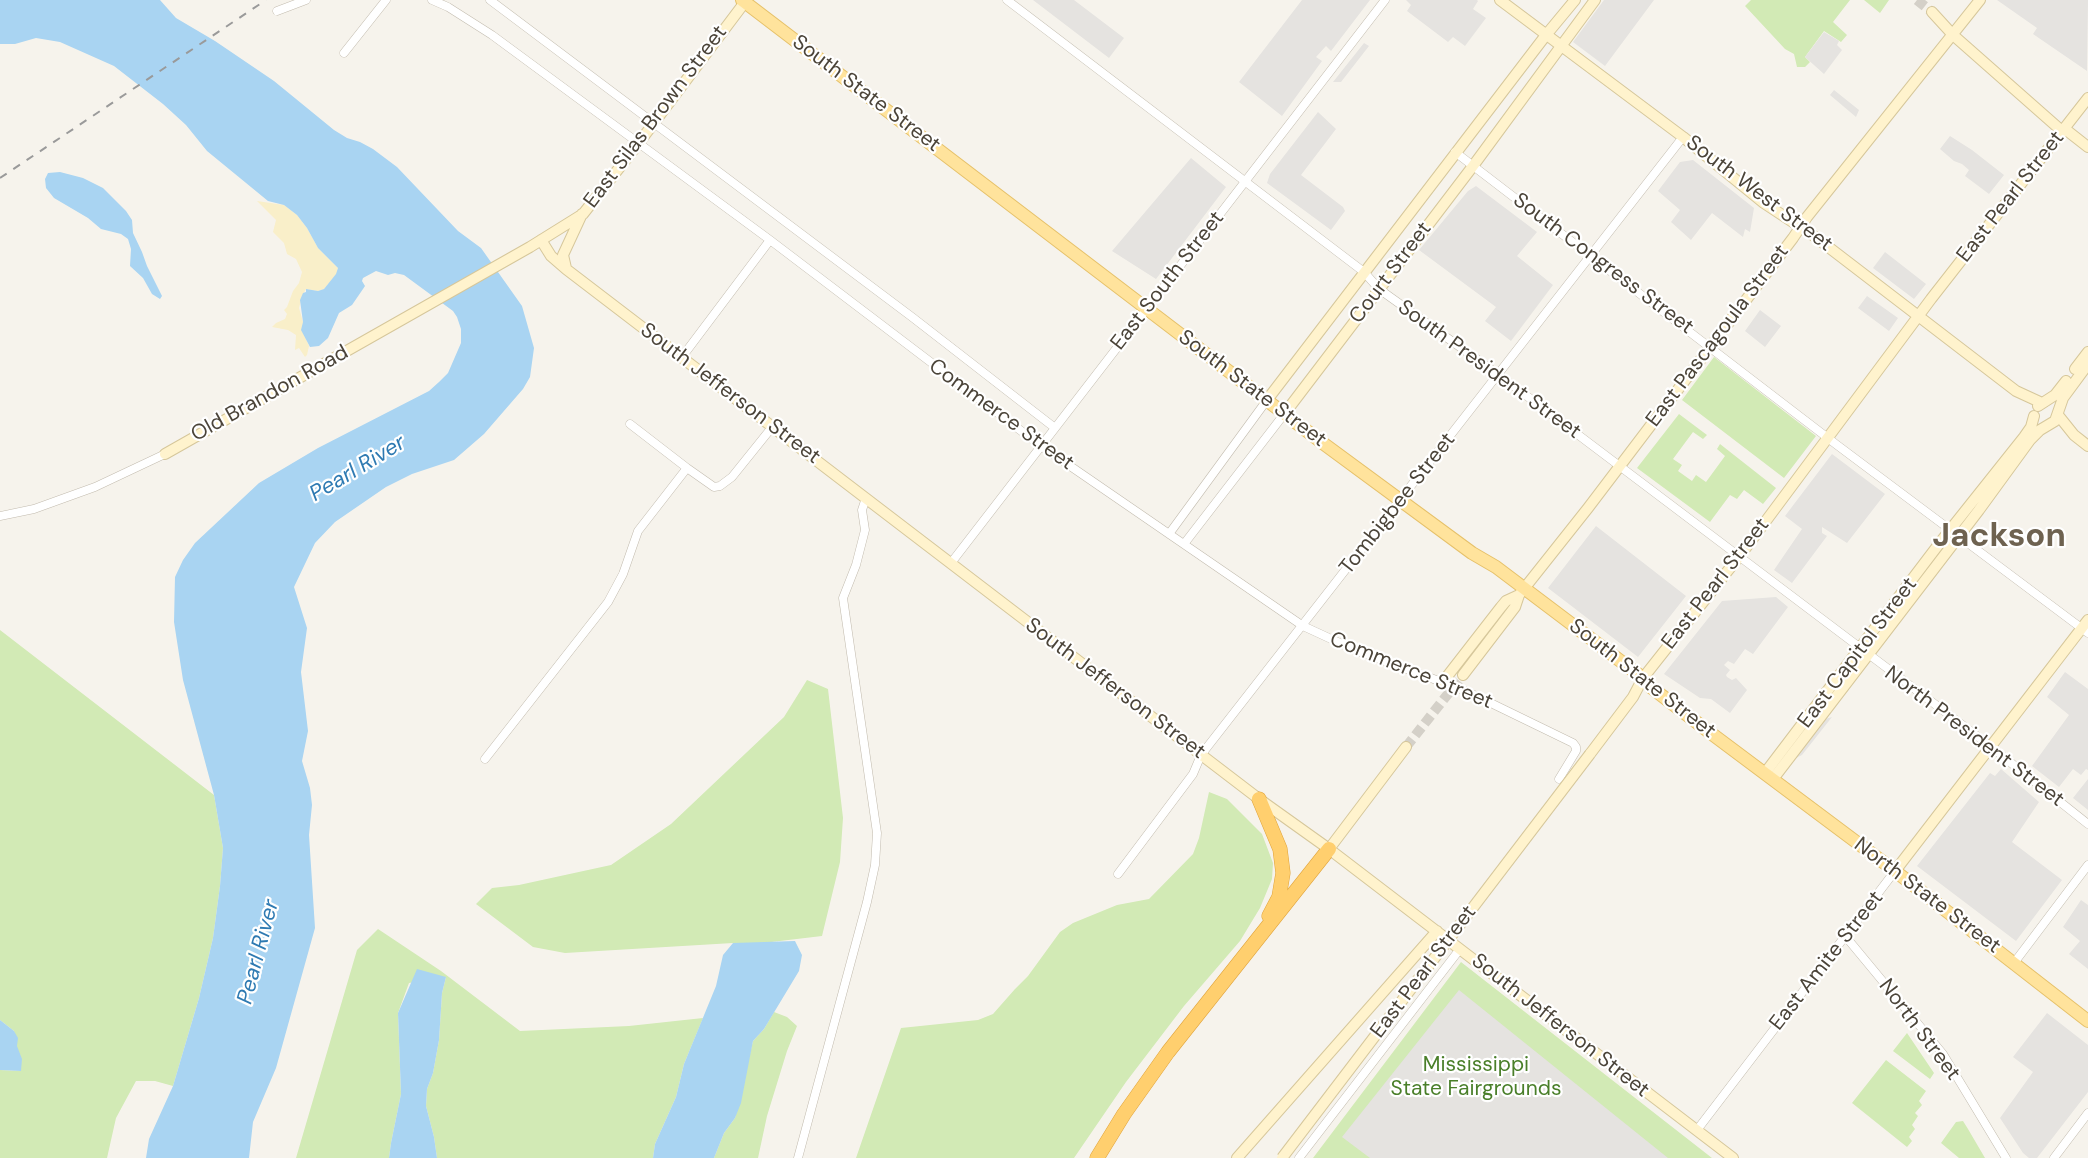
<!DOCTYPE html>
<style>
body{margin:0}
canvas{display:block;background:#f6f3ec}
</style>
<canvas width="2088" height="1158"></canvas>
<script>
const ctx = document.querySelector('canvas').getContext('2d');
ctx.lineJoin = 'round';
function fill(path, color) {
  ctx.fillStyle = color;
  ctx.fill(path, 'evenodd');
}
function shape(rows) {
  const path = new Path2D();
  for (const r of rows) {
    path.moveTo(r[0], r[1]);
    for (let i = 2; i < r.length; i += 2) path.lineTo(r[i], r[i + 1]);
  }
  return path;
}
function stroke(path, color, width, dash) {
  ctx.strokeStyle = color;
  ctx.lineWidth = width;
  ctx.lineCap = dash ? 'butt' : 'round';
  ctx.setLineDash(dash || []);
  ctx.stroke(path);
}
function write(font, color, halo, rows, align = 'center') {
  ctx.font = font + ' "DM Sans",sans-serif';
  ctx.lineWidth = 4.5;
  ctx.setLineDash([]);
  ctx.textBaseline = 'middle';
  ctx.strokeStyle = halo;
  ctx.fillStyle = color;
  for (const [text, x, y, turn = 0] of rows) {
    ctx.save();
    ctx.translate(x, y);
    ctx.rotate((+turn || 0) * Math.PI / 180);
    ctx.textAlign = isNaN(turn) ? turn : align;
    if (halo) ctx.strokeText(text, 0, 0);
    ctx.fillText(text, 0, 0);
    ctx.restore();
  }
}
const green = shape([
 [1751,0,1850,0,1833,22,1847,35,1841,42,1824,31,1805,57,1810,62,1805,67,1797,67,1794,54,1785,49,1745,6],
 [1864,0,1889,0,1880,13],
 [1714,357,1816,436,1784,478,1682,400],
 [1679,414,1707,435,1703,439,1693,432,1673,459,1682,465,1678,471,1692,481,1696,475,1706,482,1725,456,1717,449,1720,444,1776,488,1763,504,1744,490,1737,499,1730,495,1710,522,1637,468],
 [0,630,214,795,223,848,220,886,213,938,199,998,173,1086,155,1081,136,1081,116,1118,107,1158,0,1158,0,1070,21,1071,14,1031,0,1020],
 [807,680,828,689,843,818,840,862,822,936,763,943,733,943,565,953,533,947,476,904,492,888,519,885,611,865,671,824,784,717],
 [1209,792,1227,799,1262,834,1273,863,1272,879,1260,908,1240,941,1184,1006,1126,1082,1074,1158,856,1158,901,1028,978,1020,993,1014,1015,989,1028,976,1060,932,1073,923,1117,905,1149,899,1193,854,1199,838],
 [378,929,441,971,520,1031,629,1026,703,1018,684,1064,676,1097,655,1144,653,1158,437,1158,434,1137,426,1106,427,1089,433,1073,439,1040,442,993,446,977,409,983,398,1013,401,1094,391,1143,389,1158,296,1158,357,950],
 [1461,962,1712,1158,1313,1158],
 [774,1012,787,1017,797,1026,787,1051,767,1116,758,1158,714,1158,724,1133,735,1118,753,1041,764,1029],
 [1907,1033,1934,1073,1930,1079,1893,1051],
 [1886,1060,1926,1091,1919,1101,1922,1105,1915,1113,1918,1116,1912,1125,1915,1129,1909,1137,1912,1141,1907,1147,1852,1103],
 [1963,1121,1968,1129,1985,1158,1959,1158,1941,1143,1956,1122]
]);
const sand = shape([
 [257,201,284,205,297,215,307,228,318,248,338,268,337,274,324,289,318,291,306,289,302,296,299,308,303,322,302,330,309,346,307,355,305,357,299,348,295,350,296,335,288,330,272,327,276,323,285,319,287,314,284,310,287,307,293,291,299,283,302,272,296,259,287,254,284,243,273,232,276,220]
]);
const parking = shape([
 [1033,0,1074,0,1124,38,1109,58],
 [1302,0,1370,0,1331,51,1326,46,1316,57,1322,61,1282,116,1239,82],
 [1477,0,1478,1,1473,9,1486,18,1465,46,1453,37,1448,42,1407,11,1411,5,1406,0],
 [1604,0,1654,0,1605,66,1573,42],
 [1997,0,2088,0,2087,71,2033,34,2037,28],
 [1824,32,1839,41,1837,45,1842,50,1824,74,1805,57],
 [1364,43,1369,46,1341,82,1333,82],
 [1834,90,1859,110,1856,117,1830,95],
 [1318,112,1336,129,1301,175,1343,207,1345,211,1331,230,1267,183,1270,174],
 [1950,136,1972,150,2004,175,1989,194,1965,176,1969,170,1962,164,1954,161,1940,149],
 [1191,158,1226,187,1156,279,1112,251],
 [1693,160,1754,208,1750,232,1745,229,1743,237,1712,213,1691,240,1671,222,1680,210,1658,191,1680,162],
 [1476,186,1537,232,1517,256,1553,285,1511,341,1485,321,1496,307,1419,250,1468,191],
 [1885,252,1926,284,1914,299,1873,268],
 [1867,296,1898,318,1889,331,1858,308],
 [1760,310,1781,326,1765,347,1745,331],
 [1832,454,1885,494,1847,543,1822,527,1822,533,1827,536,1792,583,1774,570,1802,529,1785,516],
 [1596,526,1686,596,1638,657,1548,588],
 [1776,597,1788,607,1753,654,1745,649,1734,664,1728,661,1724,665,1730,670,1726,675,1727,677,1732,680,1736,678,1747,690,1730,713,1711,699,1700,698,1664,674,1722,601],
 [2065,672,2088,689,2088,770,2086,769,2081,775,2073,769,2059,787,2032,766,2069,715,2047,697],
 [1832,717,1802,755,1792,760,1822,720],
 [2001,769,2039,802,2012,842,2062,880,2016,941,1917,866,1990,773,1995,776],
 [2088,779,2088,810,2073,798],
 [2081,900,2088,905,2088,969,2069,954,2080,941,2063,927],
 [1459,990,1668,1158,1370,1158,1342,1137],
 [2047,1013,2088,1045,2088,1092,2037,1158,2029,1158,2023,1153,2000,1118,2033,1072,2013,1057]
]);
const water = shape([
 [0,0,160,0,176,18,215,41,274,81,334,130,347,138,360,142,373,149,397,167,458,231,481,248,522,306,534,348,530,377,523,389,484,434,454,460,412,474,386,487,335,522,315,543,294,587,307,628,301,672,308,731,302,761,310,788,312,805,309,835,315,928,276,1068,253,1122,249,1158,146,1158,149,1139,173,1086,199,998,213,938,220,886,223,848,214,795,183,680,174,622,175,577,183,560,195,543,259,483,318,448,429,391,439,382,448,373,461,343,461,329,457,317,453,311,404,275,395,273,388,275,376,271,363,278,362,281,365,286,363,289,352,305,339,313,328,338,319,346,310,347,301,330,303,322,300,300,303,293,306,292,306,289,318,291,324,289,336,274,338,268,318,248,307,228,297,215,284,205,268,201,207,151,186,125,163,104,114,66,60,42,36,38,15,44,0,44],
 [60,172,83,178,103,188,126,211,132,220,133,233,142,252,147,266,162,296,160,299,152,294,143,278,130,266,131,249,128,239,121,234,101,229,88,218,54,198,46,188,45,179,48,173],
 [795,941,802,955,799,971,764,1029,753,1041,741,1103,735,1118,724,1133,714,1158,653,1158,655,1144,676,1097,684,1064,716,986,723,955,733,943],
 [417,969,446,977,442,993,439,1040,433,1073,427,1089,426,1106,434,1137,437,1158,389,1158,391,1143,401,1094,398,1013],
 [0,1020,14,1031,18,1038,17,1046,22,1059,21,1071,0,1070]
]);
const secondaryTunnel = shape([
 [1917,0,1932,12],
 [1406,747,1463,675]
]);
const street = shape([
 [432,0,448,7,492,35,770,240,1041,446,1303,626,1355,650,1466,691,1573,743,1576,747,1576,751,1559,779],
 [490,0,912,317,1055,428],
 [1007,0,1364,272,1379,289,1499,375,1981,739,2088,824],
 [277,11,306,0],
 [344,53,386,0],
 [1455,152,1837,445,2088,633],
 [682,357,770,240],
 [630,424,687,468],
 [0,516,34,509,95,487,165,454],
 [1169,534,1267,400],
 [1184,544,1285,413],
 [951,563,1385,0],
 [485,759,608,602,623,574,638,531,687,468,714,487,720,486,732,477,773,426],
 [1118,874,1193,774,1201,755,1683,137],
 [1846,937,1943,1054,2006,1158],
 [2014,963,2088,865],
 [1697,1130,1895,871],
 [798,1158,867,902,875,865,877,833,843,598,856,565,865,530,862,510,866,498],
 [1299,1158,1460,949],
 [2054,1158,2088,1113]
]);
const secondary = shape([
 [1500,0,1683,137,1764,203,1814,236,2016,391,2042,403],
 [1932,12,1953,35,2063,132],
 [2065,129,2088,147],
 [541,240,551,256,566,269,1259,799,1329,849,1733,1158],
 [566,268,563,255,582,214],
 [2075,369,2088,352],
 [1267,400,1546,35,1575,0],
 [2038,406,2055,395,2066,381],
 [1285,413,1473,166,1595,0],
 [2058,415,2074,435,2088,446],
 [165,454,530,247,583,214,638,144,745,2],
 [1463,675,1515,607,1519,595,1588,508,1793,238,1807,217,1980,0],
 [1442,683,1501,607,1506,601,1519,595],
 [1590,754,1633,697,1643,678,1745,549,1931,299,2088,98],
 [1765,773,1942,540,2024,437,2031,427,2034,416],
 [1773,779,1979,510,2030,440,2040,430,2055,421,2063,398,2088,364],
 [1329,849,1406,747],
 [1895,871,2088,620],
 [1237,1158,1437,931]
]);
const primary = shape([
 [742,0,1324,444,1472,553,1496,567,1643,678,1652,688,1704,728,1895,871,2088,1021]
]);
const highway = shape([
 [1259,799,1280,849,1283,873,1279,897,1269,916],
 [1097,1158,1124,1114,1168,1052,1329,849]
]);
const rail = shape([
 [0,178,266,0]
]);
const secondaryBridge = shape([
 [1282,1158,1590,754]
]);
const streetNames = [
 ["South State Street",866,94,37],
 ["East Silas Brown Street",656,117,-53],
 ["South West Street",1759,194,37],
 ["East Pearl Street",2011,197,-52],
 ["South Congress Street",1603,264,37],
 ["Court Street",1391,273,-53],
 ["East South Street",1168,281,-52],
 ["East Pascagoula Street",1718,336,-53],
 ["South President Street",1489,370,36],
 ["South State Street",1252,389,37],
 ["Old Brandon Road",270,394,-29],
 ["South Jefferson Street",730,394,37],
 ["Commerce Street",1001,415,36],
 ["Tombigbee Street",1398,504,-52],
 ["East Pearl Street",1716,584,-52],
 ["East Capitol Street",1858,653,-53],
 ["Commerce Street",1411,671,22],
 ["South State Street",1642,679,38],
 ["South Jefferson Street",1115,689,37],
 ["North President Street",1974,737,37],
 ["North State Street",1927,896,37],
 ["East Amite Street",1827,961,-52],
 ["East Pearl Street",1424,972,-53],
 ["South Jefferson Street",1560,1026,38],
 ["North Street",1919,1030,53]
];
const parkNames = [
 ["Mississippi",1476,1065],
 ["State Fairgrounds",1476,1089]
];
const waterNames = [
 ["Pearl River",358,469,-31],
 ["Pearl River",259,952,-75]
];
const townNames = [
 ["Jackson",1999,537]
];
fill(green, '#d2eab5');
fill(sand, '#f9efc9');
fill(parking, '#e5e3e0');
fill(water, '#a9d4f2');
stroke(secondaryTunnel, '#d4d0c8', 10, [10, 5]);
stroke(street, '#c2bbae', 9);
stroke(secondary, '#d6c79b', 12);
stroke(primary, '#e6c16a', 14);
stroke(highway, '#e0a43c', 15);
stroke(street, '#fff', 8);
stroke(secondary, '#fff3cd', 10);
stroke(primary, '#ffe39c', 12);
stroke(highway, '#ffcf6e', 14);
stroke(rail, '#9a9a9a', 2, [8, 8]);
stroke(secondaryBridge, '#d6c79b', 12, []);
stroke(secondaryBridge, '#fff3cd', 10);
write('21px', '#4b4439', '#fff', streetNames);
write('21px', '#4a7f2a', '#fff', parkNames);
write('italic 22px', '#2e7ab2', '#fff', waterNames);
write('bold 33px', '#6e6250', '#fff', townNames);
</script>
